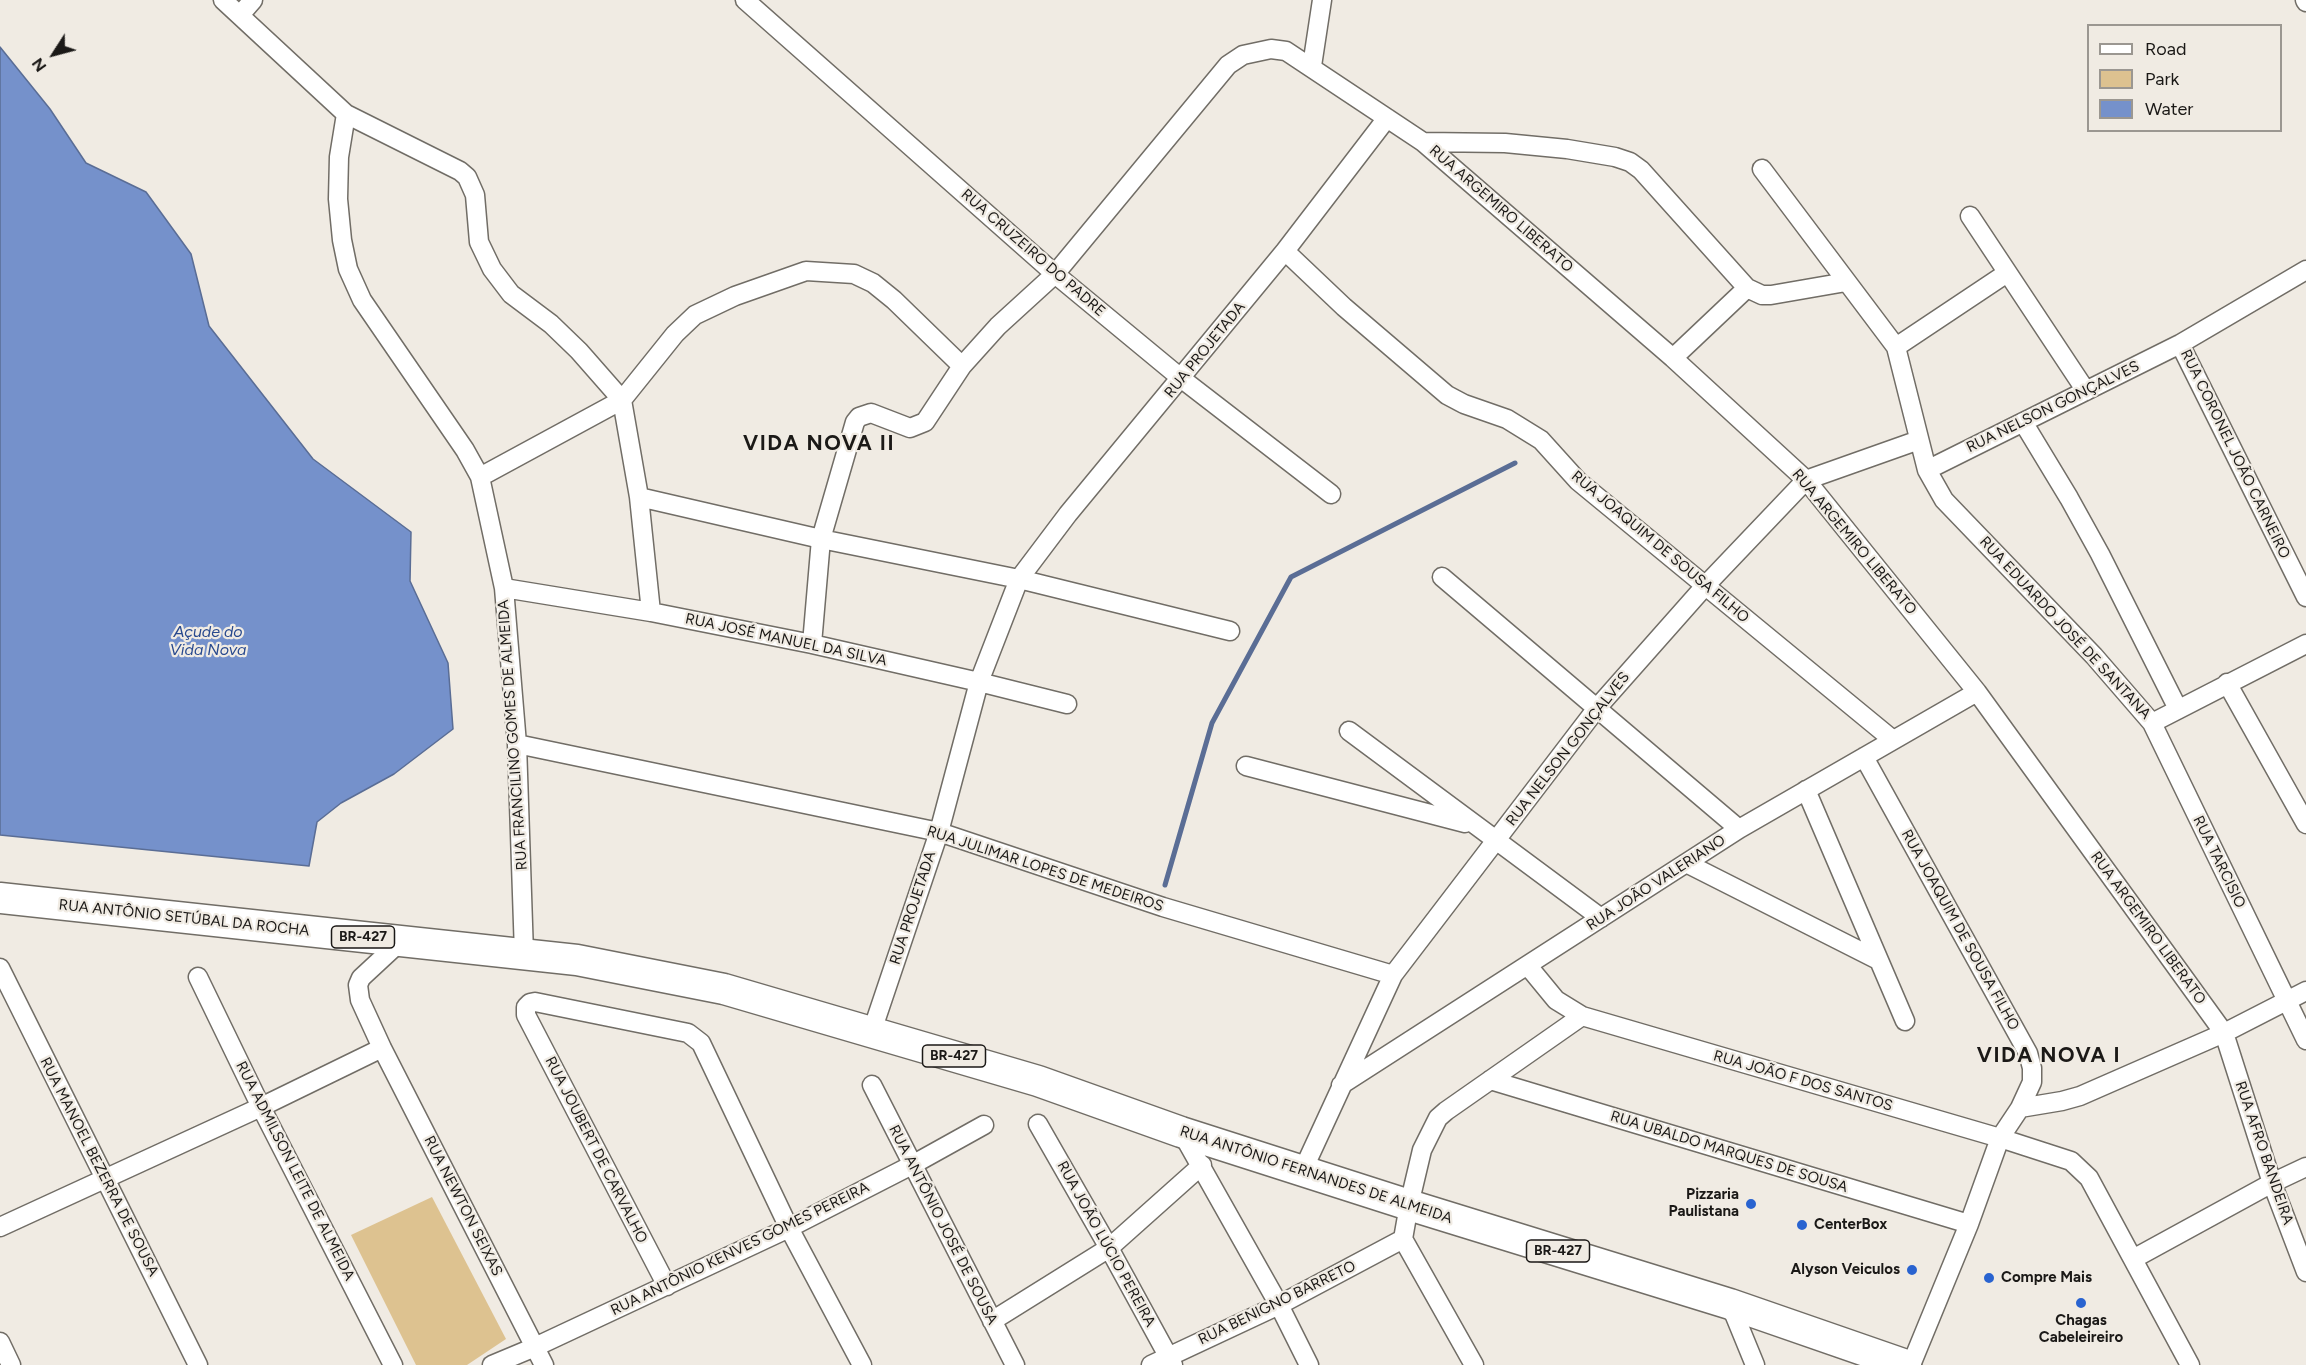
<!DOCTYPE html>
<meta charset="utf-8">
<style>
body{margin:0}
#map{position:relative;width:2306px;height:1365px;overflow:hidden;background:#f0ebe3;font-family:Figtree,sans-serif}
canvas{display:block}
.legend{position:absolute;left:2087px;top:24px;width:195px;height:108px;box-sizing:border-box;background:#f0ebe3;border:2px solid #9b9791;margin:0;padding:8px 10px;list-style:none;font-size:18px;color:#1b1917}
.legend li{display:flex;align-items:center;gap:12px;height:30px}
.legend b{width:30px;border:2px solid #9b9791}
.north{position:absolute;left:24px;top:24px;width:60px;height:60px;-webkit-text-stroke:4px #f0ebe3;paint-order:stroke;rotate:234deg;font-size:16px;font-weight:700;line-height:24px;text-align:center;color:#1b1917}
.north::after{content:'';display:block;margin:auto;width:21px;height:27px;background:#1b1917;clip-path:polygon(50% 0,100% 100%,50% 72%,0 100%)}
</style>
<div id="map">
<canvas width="2306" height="1365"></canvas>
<ul class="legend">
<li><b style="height:8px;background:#fff"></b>Road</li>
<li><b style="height:16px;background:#ddc290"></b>Park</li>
<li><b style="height:16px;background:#7591cb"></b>Water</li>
</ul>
<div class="north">N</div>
</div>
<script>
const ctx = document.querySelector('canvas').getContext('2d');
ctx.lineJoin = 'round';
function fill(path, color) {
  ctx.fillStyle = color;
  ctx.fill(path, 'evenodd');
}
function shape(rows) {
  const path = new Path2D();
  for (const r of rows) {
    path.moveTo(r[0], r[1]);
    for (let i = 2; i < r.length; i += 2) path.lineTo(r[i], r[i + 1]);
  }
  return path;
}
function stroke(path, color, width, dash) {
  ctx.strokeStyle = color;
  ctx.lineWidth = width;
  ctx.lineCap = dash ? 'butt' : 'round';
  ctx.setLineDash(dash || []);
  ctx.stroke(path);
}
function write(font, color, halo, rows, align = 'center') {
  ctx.font = font + ' Figtree,sans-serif';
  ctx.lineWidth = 4.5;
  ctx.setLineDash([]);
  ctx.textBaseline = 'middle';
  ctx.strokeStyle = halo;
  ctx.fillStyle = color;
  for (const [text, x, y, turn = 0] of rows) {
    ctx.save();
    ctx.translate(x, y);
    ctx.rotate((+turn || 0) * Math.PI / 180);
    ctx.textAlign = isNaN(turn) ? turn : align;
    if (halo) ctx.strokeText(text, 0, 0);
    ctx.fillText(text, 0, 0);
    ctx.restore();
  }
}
const green = shape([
 [432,1197,506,1339,467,1365,416,1365,351,1235]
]);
const water = shape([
 [0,47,50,109,86,163,146,192,191,254,209,326,313,459,411,532,410,581,448,663,453,729,394,774,341,803,317,822,309,866,0,835,0,47]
]);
const stream = shape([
 [1165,885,1212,723,1291,577,1515,463]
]);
const minor = shape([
 [223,0,346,114,460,171,467,177,475,195,479,242,492,269,511,294,551,324,579,351,622,400,639,497,651,612],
 [745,0,1055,274,1182,379,1331,494],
 [2305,0,2306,2],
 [240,15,253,0],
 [1312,66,1322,0],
 [346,114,339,157,338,199,342,240,348,269,362,300,465,450,480,477,504,588,517,744,524,954],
 [1423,142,1505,143,1567,149,1615,157,1630,162,1641,170,1747,288],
 [1762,169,1896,347,1927,470,1944,500,2094,656,2152,723,2306,1040],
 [1970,216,2086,391],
 [1285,251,1344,307,1447,395,1464,404,1507,419,1541,440,1578,481,1893,740],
 [2180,344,2306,597],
 [1896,347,2007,273],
 [1673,358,1747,288,1762,295,1771,295,1846,282],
 [2023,422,2069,498,2100,554,2178,709],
 [1927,470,2180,344,2306,270],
 [480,477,622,400,675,334,695,315,735,296,806,271,854,274,873,283,894,300,962,366],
 [639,497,821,539,1019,579,1230,631],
 [1442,577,1739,829],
 [504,588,651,612,812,644,979,682,1067,704],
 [812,644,821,539,855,422,859,417,871,413,910,428,925,422,962,366,998,326,1055,274,1228,65,1243,55,1271,49,1286,51,1423,142,1673,358,1806,480,1977,692,2224,1033,2272,1183,2306,1272],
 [2227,683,2306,824],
 [2152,723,2306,644],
 [1349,731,1601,918],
 [517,744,939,832,1163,907,1393,975],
 [1864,757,2028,1053,2032,1068,2032,1082,2020,1108],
 [1246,766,1465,823],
 [1806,790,1905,1021],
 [1686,863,1876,959],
 [402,940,361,978,358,985,360,1000,382,1048,544,1365],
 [1528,966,1556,1000,1582,1016,2000,1138,2071,1161,2089,1178,2190,1365],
 [0,968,198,1365],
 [198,977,261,1107,393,1365],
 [872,1031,939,832,979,682,1019,579,1068,514,1285,251,1387,118],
 [1490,1080,1969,1224],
 [872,1085,1015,1365],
 [1341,1085,1739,829,1977,692],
 [1038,1124,1109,1248,1173,1365],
 [1182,1133,1279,1305,1309,1365],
 [1303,1170,1393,975,1597,708,1705,586,1806,480,1919,440],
 [0,1227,261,1107,382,1048],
 [2133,1259,2272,1183,2306,1167],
 [667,1286,526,1015,526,1007,530,1003,535,1002,688,1033,701,1043,789,1228,862,1365],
 [1730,1304,1755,1365],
 [992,1321,1109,1248,1202,1165],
 [0,1342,11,1365],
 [492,1365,535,1347,789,1228,912,1165,984,1125],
 [1151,1365,1279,1305,1403,1239],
 [1474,1365,1403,1239,1409,1205,1422,1150,1438,1118,1446,1111,1582,1016],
 [1911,1365,1969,1224,2000,1138,2020,1108,2062,1101,2080,1096,2224,1033,2306,991]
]);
const trunk = shape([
 [0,898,577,960,724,989,1038,1081,1181,1132,1409,1205,1730,1304,1906,1365]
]);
const markers = [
 [1751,1204,6,"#2963d0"],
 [1802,1225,6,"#2963d0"],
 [1912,1270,6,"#2963d0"],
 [1989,1278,6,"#2963d0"],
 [2081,1303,6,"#2963d0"]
];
const shields = [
 [363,937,63],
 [954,1056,63],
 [1558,1251,63]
];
const shieldNames = [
 ["BR-427",363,937],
 ["BR-427",954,1056],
 ["BR-427",1558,1251]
];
const streetNames = [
 ["RUA ARGEMIRO LIBERATO",1501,209,41],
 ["RUA CRUZEIRO DO PADRE",1033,253,41],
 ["RUA PROJETADA",1205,350,-51],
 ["RUA NELSON GONÇALVES",2053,407,-26],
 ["RUA CORONEL JOÃO CARNEIRO",2235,454,64],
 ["RUA ARGEMIRO LIBERATO",1854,542,50],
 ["RUA JOAQUIM DE SOUSA FILHO",1660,547,40],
 ["RUA EDUARDO JOSÉ DE SANTANA",2065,628,47],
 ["RUA JOSÉ MANUEL DA SILVA",786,640,12],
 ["RUA FRANCILINO GOMES DE ALMEIDA",513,735,-94],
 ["RUA NELSON GONÇALVES",1568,749,-52],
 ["RUA TARCISIO",2219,862,64],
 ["RUA JULIMAR LOPES DE MEDEIROS",1045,869,18],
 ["RUA JOÃO VALERIANO",1656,883,-33],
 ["RUA PROJETADA",913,908,-72],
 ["RUA ANTÔNIO SETÚBAL DA ROCHA",184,918,6],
 ["RUA ARGEMIRO LIBERATO",2148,928,54],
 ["RUA JOAQUIM DE SOUSA FILHO",1960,930,61],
 ["RUA JOÃO F DOS SANTOS",1803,1081,16],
 ["RUA JOUBERT DE CARVALHO",596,1150,63],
 ["RUA UBALDO MARQUES DE SOUSA",1729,1152,17],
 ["RUA AFRO BANDEIRA",2264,1153,71],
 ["RUA MANOEL BEZERRA DE SOUSA",99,1167,63],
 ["RUA ADMILSON LEITE DE ALMEIDA",295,1171,63],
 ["RUA ANTÔNIO FERNANDES DE ALMEIDA",1316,1175,18],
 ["RUA NEWTON SEIXAS",463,1206,63],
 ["RUA ANTÔNIO JOSÉ DE SOUSA",943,1225,63],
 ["RUA JOÃO LÚCIO PEREIRA",1106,1244,61],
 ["RUA ANTÔNIO KENVES GOMES PEREIRA",740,1249,-26],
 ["RUA BENIGNO BARRETO",1277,1303,-26]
];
const poiNames = [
 ["Pizzaria",1739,1195],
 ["Paulistana",1739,1212],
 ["CenterBox",1814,1225,"left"],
 ["Alyson Veiculos",1900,1270],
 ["Compre Mais",2001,1278,"left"],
 ["Chagas",2081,1321,"center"],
 ["Cabeleireiro",2081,1338,"center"]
];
const waterNames = [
 ["Açude do",208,632],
 ["Vida Nova",208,650]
];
const districtNames = [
 ["VIDA NOVA II",819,444],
 ["VIDA NOVA I",2049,1056]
];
fill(green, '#ddc290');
fill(water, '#7591cb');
stroke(water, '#5a6d95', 1.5);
stroke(stream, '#5a6d95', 5);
stroke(minor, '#716d66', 21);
stroke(trunk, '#716d66', 33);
stroke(minor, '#fff', 18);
stroke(trunk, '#fff', 30);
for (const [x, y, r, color] of markers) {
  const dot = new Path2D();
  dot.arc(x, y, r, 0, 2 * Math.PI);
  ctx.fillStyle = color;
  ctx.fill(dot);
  stroke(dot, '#f0ebe3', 2);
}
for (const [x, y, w] of shields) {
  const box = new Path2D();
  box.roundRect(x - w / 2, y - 11, w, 22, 4.5);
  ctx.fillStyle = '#f0ebe3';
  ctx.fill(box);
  stroke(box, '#1b1917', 1.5);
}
write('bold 14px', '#1b1917', null, shieldNames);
write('15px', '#1b1917', '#f0ebe3', streetNames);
write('bold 15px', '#1b1917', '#f0ebe3', poiNames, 'right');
write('italic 16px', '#28498e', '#f0ebe3', waterNames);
ctx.letterSpacing = '1.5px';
write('bold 21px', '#1b1917', '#f0ebe3', districtNames);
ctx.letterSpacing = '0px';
</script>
